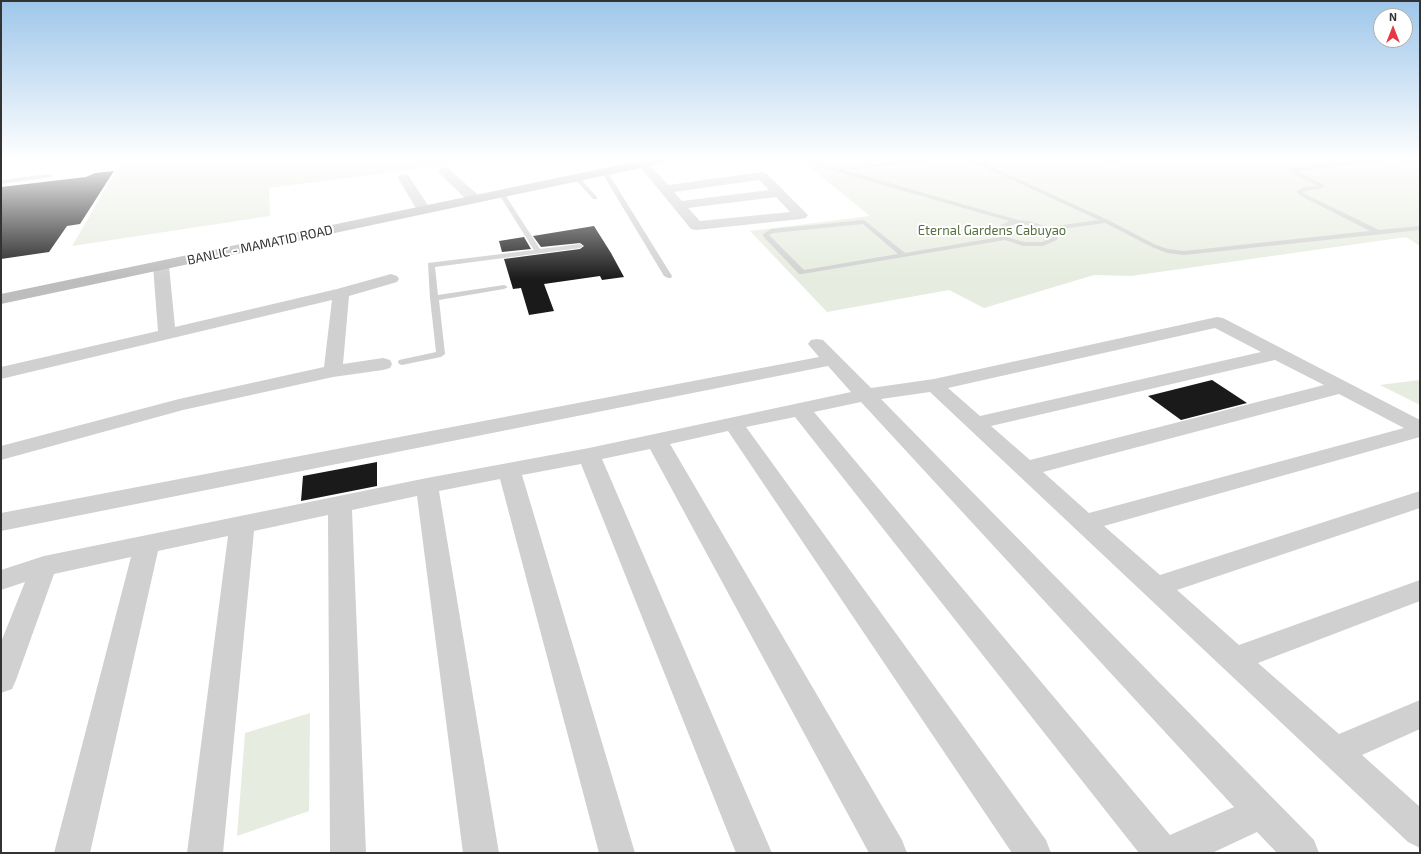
<!DOCTYPE html>
<style>
body{margin:0}
#map{position:relative;width:1421px;height:854px;overflow:hidden;background:#fff;font-family:"Exo 2",sans-serif}
canvas{display:block}
.frame{position:absolute;inset:0;border:2px solid #333;pointer-events:none}
.north{position:absolute;left:1373px;top:8px;width:40px;height:40px;box-sizing:border-box;background:#fff;border:1px solid #adadad;border-radius:50%;rotate:0deg;font-size:11px;font-weight:700;line-height:16px;text-align:center;color:#333}
.north::after{content:'';display:block;margin:auto;width:14px;height:18px;background:#e63946;clip-path:polygon(50% 0,100% 100%,50% 72%,0 100%)}
</style>
<div id="map">
<canvas width="1421" height="854"></canvas>
<div class="frame"></div>
<div class="north">N</div>
</div>
<script>
const ctx = document.querySelector('canvas').getContext('2d');
ctx.lineJoin = 'round';
function fill(path, color) {
  ctx.fillStyle = color;
  ctx.fill(path, 'evenodd');
}
function shape(rows) {
  const path = new Path2D();
  for (const r of rows) {
    path.moveTo(r[0], r[1]);
    for (let i = 2; i < r.length; i += 2) path.lineTo(r[i], r[i + 1]);
  }
  return path;
}
function write(font, color, halo, rows, align = 'center') {
  ctx.font = font + ' "Exo 2",sans-serif';
  ctx.lineWidth = 4;
  ctx.setLineDash([]);
  ctx.textBaseline = 'middle';
  ctx.strokeStyle = halo;
  ctx.fillStyle = color;
  for (const [text, x, y, turn = 0] of rows) {
    ctx.save();
    ctx.translate(x, y);
    ctx.rotate((+turn || 0) * Math.PI / 180);
    ctx.textAlign = isNaN(turn) ? turn : align;
    if (halo) ctx.strokeText(text, 0, 0);
    ctx.fillText(text, 0, 0);
    ctx.restore();
  }
}
const green = shape([
 [122,160,485,160,269,188,270,216,72,246],
 [801,160,835,160,839,163,868,160,1420,160,1420,246,1406,237,1131,276,1094,275,984,308,949,290,827,312,750,231,870,216],
 [1420,380,1420,405,1380,385],
 [310,713,309,811,237,836,245,733]
]);
const building = shape([
 [114,171,80,224,67,226,49,252,1,259,1,187,86,177,95,173],
 [594,226,611,253,624,277,602,280,600,276,544,284,554,311,529,315,521,288,513,289,504,259,580,249,584,246,580,243,541,247,533,236],
 [524,237,531,249,502,252,499,241],
 [1212,380,1247,403,1181,420,1148,396],
 [377,462,377,486,301,501,303,476]
]);
const service = shape([
 [807,160,813,160,817,163,838,169,908,160,923,160,920,162,844,170,1018,220,1029,221,1048,227,1099,220,969,160,976,160,1108,220,1156,245,1168,249,1184,251,1370,231,1301,196,1297,193,1297,191,1304,187,1318,186,1287,170,1290,168,1364,160,1379,160,1376,162,1297,171,1324,185,1323,188,1306,191,1303,192,1305,194,1379,230,1420,226,1420,230,1184,255,1167,253,1152,247,1105,223,1055,230,1058,236,1057,240,1043,246,1023,246,1005,240,802,274,799,274,763,236,763,234,771,229,864,220,905,253,1000,237,995,232,997,227,1009,221,813,165,807,160],
 [863,224,898,254,804,270,769,235,773,233,863,224],
 [1015,224,1029,225,1041,228,1050,233,1052,238,1042,242,1024,242,1007,237,1002,232,1003,228,1015,224],
 [1107,160,1115,160,1116,161,1113,163,1107,160],
 [1405,160,1413,160,1420,162,1420,166,1405,160],
 [604,169,607,171,672,276,671,278,668,278,664,276,601,171,604,169],
 [49,174,52,176,51,177,1,184,1,180,49,174],
 [574,176,578,176,597,197,597,199,593,199,574,178,574,176],
 [501,191,504,193,540,249,580,244,583,246,580,248,435,267,438,295,504,285,508,287,504,289,439,300,445,354,441,357,402,365,399,364,398,362,399,360,436,352,430,298,428,263,534,250,498,193,501,191]
]);
const minor = shape([
 [644,160,647,161,668,185,762,172,766,173,808,215,806,218,801,219,696,230,691,229,637,163,639,161,644,160],
 [759,180,769,190,682,201,674,192,759,180],
 [776,197,790,212,700,221,688,208,776,197],
 [444,167,448,168,479,196,481,199,479,202,469,202,440,174,438,171,440,168,444,167],
 [404,174,408,175,431,210,429,213,419,213,417,210,398,178,400,175,404,174],
 [161,261,166,263,169,266,175,327,337,289,391,274,397,276,399,279,397,282,349,296,343,364,383,358,390,360,392,364,390,368,383,370,333,377,183,410,1,460,1,446,179,399,324,367,332,300,1,379,1,367,158,331,153,266,156,263,161,261],
 [1217,317,1223,318,1420,420,1420,437,1104,526,1160,575,1420,491,1420,508,1177,590,1239,645,1420,580,1420,601,1258,663,1339,734,1420,700,1420,729,1362,755,1420,807,1420,848,1408,842,930,392,881,399,1314,840,1319,853,1277,853,1257,832,1212,853,1139,853,795,417,746,427,1046,840,1051,853,1012,853,728,431,670,444,902,840,907,853,869,853,650,449,602,459,772,853,736,853,581,464,522,475,635,853,599,853,500,479,439,491,499,853,463,853,417,496,352,510,366,853,330,853,328,515,254,531,223,853,187,853,228,536,158,551,90,853,54,853,131,557,54,574,16,680,12,689,1,693,1,642,25,582,1,590,1,570,44,556,427,478,589,448,851,392,828,366,1,531,1,513,819,357,808,344,811,340,817,339,823,340,871,388,934,379,1217,317],
 [1215,328,1261,352,980,416,948,388,1215,328],
 [1275,360,1324,385,1030,460,991,426,1275,360],
 [1339,394,1404,428,1089,513,1043,472,1339,394],
 [861,402,1234,807,1170,835,814,412,861,402]
]);
const secondary = shape([
 [643,160,665,160,663,163,659,164,1,304,1,294,643,160]
]);
const farParknames = [
 ["Eternal Gardens Cabuyao",992,231]
];
const farStreetnames = [
 ["BANLIC - MAMATID ROAD",260,245,-12]
];
fill(green, '#e6ecdf');
fill(building, '#1a1a1a');
fill(service, '#d0d0d0');
fill(minor, '#d0d0d0');
fill(secondary, '#bdbdbd');
const sky = ctx.createLinearGradient(0, 0, 0, 279);
sky.addColorStop(0, '#9ec6ea');
sky.addColorStop(0.57, '#fff');
sky.addColorStop(1, '#ffffff00');
ctx.fillStyle = sky;
ctx.fillRect(0, 0, 1421, 279);
write('13px', '#56703f', '#fff', farParknames);
write('13px', '#333', '#fff', farStreetnames);
</script>
